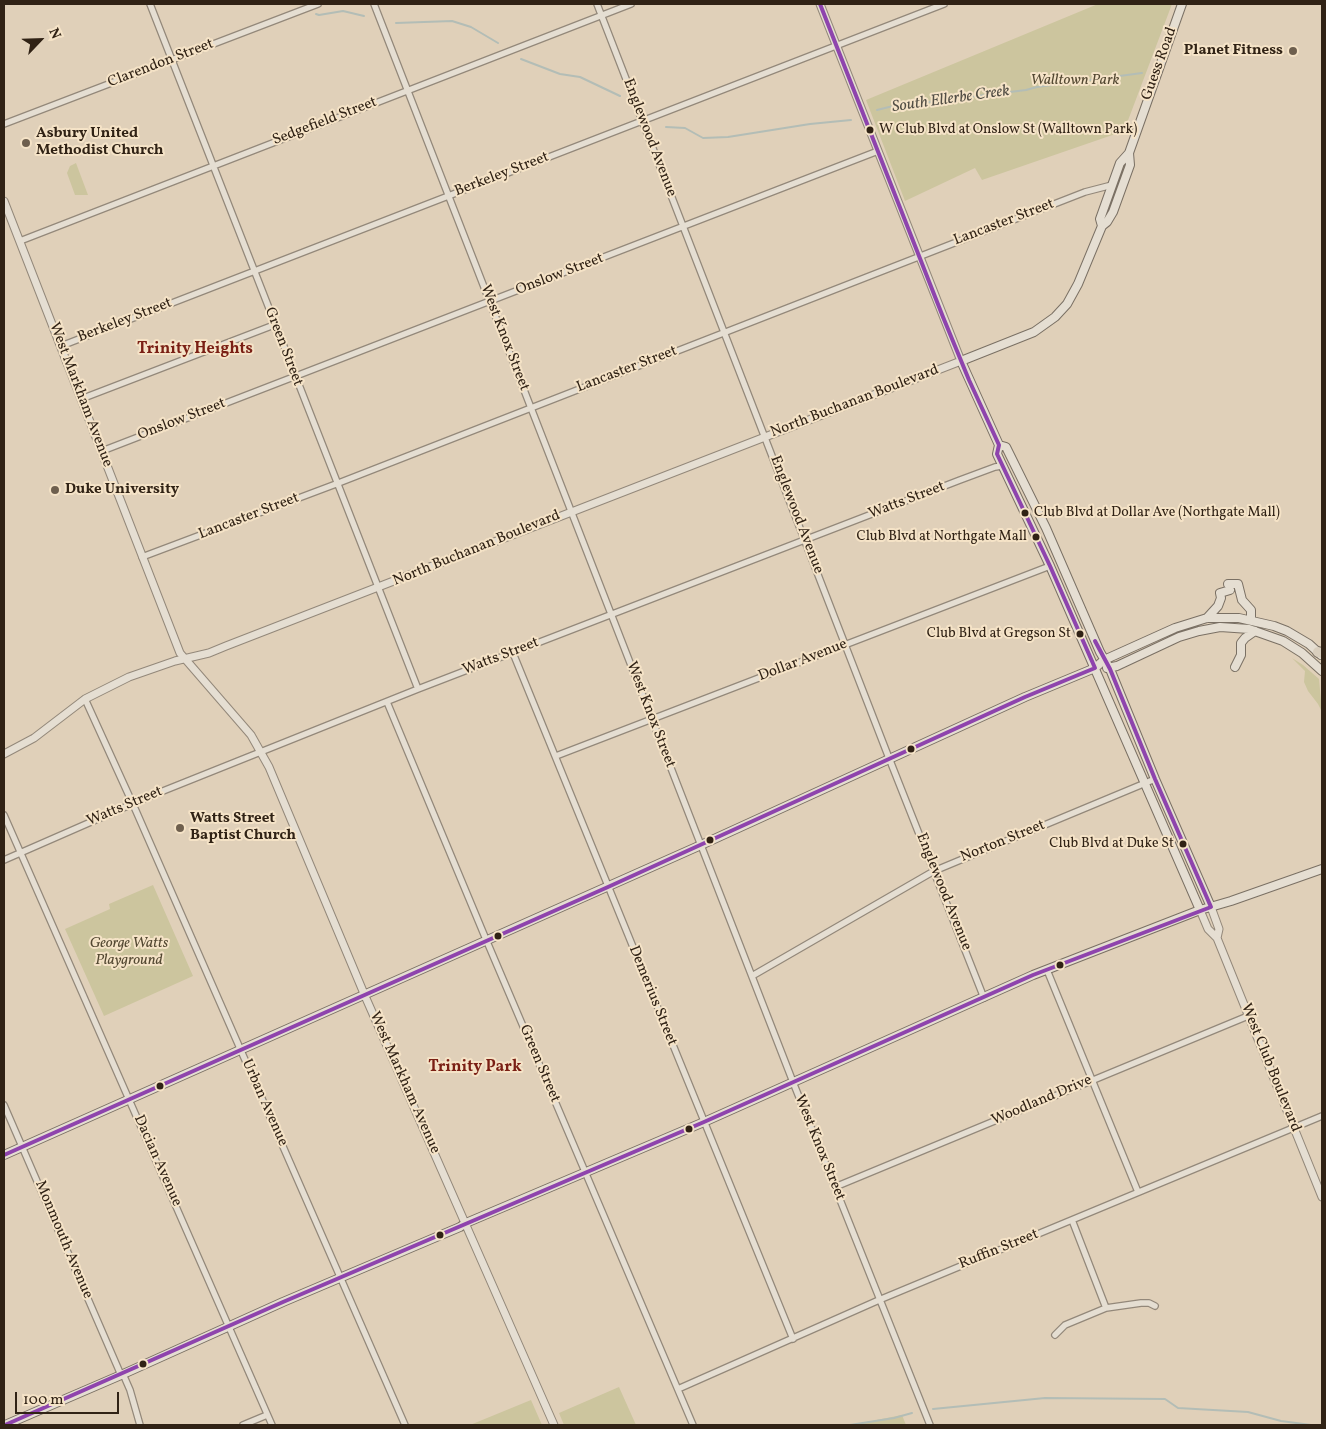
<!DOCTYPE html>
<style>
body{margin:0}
#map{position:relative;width:1326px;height:1429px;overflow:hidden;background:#e0d0b9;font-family:Vollkorn,serif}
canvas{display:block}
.frame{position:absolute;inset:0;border:5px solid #302215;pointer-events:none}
.north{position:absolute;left:15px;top:15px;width:50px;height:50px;-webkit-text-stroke:4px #f5e3c7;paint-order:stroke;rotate:66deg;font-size:14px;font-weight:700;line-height:20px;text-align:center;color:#302215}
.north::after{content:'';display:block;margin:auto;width:18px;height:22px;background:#302215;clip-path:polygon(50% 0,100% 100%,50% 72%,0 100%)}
.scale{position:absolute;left:15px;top:1392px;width:104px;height:22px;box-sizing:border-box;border:2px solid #302215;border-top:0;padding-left:6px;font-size:15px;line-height:18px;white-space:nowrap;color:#302215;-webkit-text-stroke:4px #f5e3c7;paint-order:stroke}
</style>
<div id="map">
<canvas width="1326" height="1429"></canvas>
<div class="frame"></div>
<div class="north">N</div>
<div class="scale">100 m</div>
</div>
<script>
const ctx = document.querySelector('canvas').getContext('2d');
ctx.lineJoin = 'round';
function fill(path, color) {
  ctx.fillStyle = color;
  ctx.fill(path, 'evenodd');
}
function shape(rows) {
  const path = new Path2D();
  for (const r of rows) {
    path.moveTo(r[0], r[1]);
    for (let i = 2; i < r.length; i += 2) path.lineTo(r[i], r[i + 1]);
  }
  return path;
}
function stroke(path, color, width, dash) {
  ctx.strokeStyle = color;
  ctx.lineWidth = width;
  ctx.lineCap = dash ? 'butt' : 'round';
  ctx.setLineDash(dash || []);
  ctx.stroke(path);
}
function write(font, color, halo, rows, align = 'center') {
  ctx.font = font + ' Vollkorn,serif';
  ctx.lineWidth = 4;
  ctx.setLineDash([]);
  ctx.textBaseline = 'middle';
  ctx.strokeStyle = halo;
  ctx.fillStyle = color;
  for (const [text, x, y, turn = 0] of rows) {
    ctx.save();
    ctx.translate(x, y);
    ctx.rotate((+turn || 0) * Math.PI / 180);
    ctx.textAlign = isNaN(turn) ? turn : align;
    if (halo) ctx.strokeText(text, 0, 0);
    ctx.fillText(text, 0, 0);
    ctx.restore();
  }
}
const green = shape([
 [1098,4,1172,4,1124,131,982,180,975,168,905,201,866,100],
 [76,163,88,195,75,195,67,173,70,166],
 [1292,658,1303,665,1319,679,1322,712,1318,704,1308,691,1304,682,1305,671],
 [153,885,193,976,104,1016,65,929,110,909,109,904],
 [619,1387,636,1425,564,1425,559,1413],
 [531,1400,542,1425,470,1425],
 [902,1415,906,1425,851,1425]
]);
const stream = shape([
 [316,14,319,15,343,11,364,16],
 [396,23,452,21,471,27,498,43],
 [521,59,560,74,580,77,620,96],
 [877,110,889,107,1026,90,1037,87,1142,73],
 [666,127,685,128,703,138,728,137,810,124,851,120],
 [933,1409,1045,1398,1165,1399,1178,1408,1248,1412,1281,1421,1311,1425],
 [850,1425,894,1418,912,1413]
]);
const minor = shape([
 [150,4,418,689],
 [374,4,793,1082,930,1425],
 [597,4,887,753,984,998],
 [4,124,318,4],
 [20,241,631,4],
 [61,346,944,4],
 [81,399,274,325],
 [102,451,878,151],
 [142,557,336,484,1085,192,1112,185],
 [513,653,793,1339],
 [85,699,136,811,405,1425],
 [387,702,485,937,693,1425],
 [556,756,1050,566],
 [4,815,272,1425],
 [4,860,148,797,418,689,960,480,995,467,1002,466],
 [1047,970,1138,1192],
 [752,976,934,871,1155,779],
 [4,1105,121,1375],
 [835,1187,1248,1016],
 [1072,1220,1106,1308],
 [1055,1335,1065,1325,1106,1308,1141,1303,1149,1303,1155,1306],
 [123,1374,130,1390,140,1425],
 [678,1389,879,1300,1322,1116],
 [243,1425,267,1415]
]);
const tertiary = shape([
 [4,201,180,653,251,735,269,767,365,996,554,1425],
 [4,754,34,738,85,699,129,677,175,661,209,653,226,646,961,361,820,4],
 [1211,907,1219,929,1217,938],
 [1200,910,1208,929,1217,938,1322,1197]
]);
const secondary = shape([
 [1129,153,1130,165,1113,212,1107,222,1102,226,1078,284,1067,304,1055,317,1034,332,961,361,999,445,997,454,1050,566,1200,910],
 [1102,226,1100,219,1120,163,1129,153,1182,4],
 [999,445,1006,447,1046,528,1100,652,1110,669,1155,779,1211,907],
 [1228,584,1238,584,1242,600,1251,610,1251,620],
 [1207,618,1218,606,1221,598,1220,593,1230,590],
 [1235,667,1241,655,1241,643,1245,638,1255,631],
 [1107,668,1117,666,1179,637,1199,631,1220,627,1249,629,1283,641,1302,653,1322,671],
 [4,1155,701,845,1025,697,1095,668,1104,660,1175,628,1207,618,1239,618,1274,626,1287,631,1309,644,1321,655],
 [5,1425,121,1375,283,1302,460,1227,466,1223,704,1122,1033,975,1200,910,1231,901,1322,869]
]);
const motorway = shape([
 [1318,652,1322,653]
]);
const bus1 = shape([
 [4,1155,608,887,1025,697,1095,668,1050,566,997,454,999,445,969,380,943,317,820,4],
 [5,1425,283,1302,704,1122,1033,975,1211,907,1155,779,1110,669,1095,641]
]);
const markers = [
 [1293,51,5,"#6e5f4e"],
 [870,130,4.5,"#302215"],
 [26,143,5,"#6e5f4e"],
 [55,490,5,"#6e5f4e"],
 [1025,513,4.5,"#302215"],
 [1036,537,4.5,"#302215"],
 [1080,634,4.5,"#302215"],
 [911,749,4.5,"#302215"],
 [180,828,5,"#6e5f4e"],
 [710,840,4.5,"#302215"],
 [1183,844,4.5,"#302215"],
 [498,936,4.5,"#302215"],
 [1060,965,4.5,"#302215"],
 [160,1086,4.5,"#302215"],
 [689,1129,4.5,"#302215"],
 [440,1235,4.5,"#302215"],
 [143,1364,4.5,"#302215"]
];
const busNames = [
 ["W Club Blvd at Onslow St (Walltown Park)",879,130,"left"],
 ["Club Blvd at Dollar Ave (Northgate Mall)",1034,513,"left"],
 ["Club Blvd at Northgate Mall",1027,537],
 ["Club Blvd at Gregson St",1071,634],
 ["Club Blvd at Duke St",1174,844]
];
const poiNames = [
 ["Planet Fitness",1283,51,"right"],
 ["Asbury United",36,134],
 ["Methodist Church",36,151],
 ["Duke University",65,490],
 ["Watts Street",190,819],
 ["Baptist Church",190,836]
];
const streetNames = [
 ["Clarendon Street",161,64,-21],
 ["Guess Road",1160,64,-70],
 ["Sedgefield Street",325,122,-21],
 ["Englewood Avenue",649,138,69],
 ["Berkeley Street",502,175,-21],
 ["Lancaster Street",1004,223,-21],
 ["Onslow Street",560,275,-21],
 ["Berkeley Street",125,321,-21],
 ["West Knox Street",504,338,69],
 ["Green Street",283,347,69],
 ["Lancaster Street",627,370,-21],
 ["West Markham Avenue",80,395,69],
 ["North Buchanan Boulevard",855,402,-21],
 ["Onslow Street",182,420,-21],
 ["Watts Street",907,501,-21],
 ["Englewood Avenue",796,515,69],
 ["Lancaster Street",249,517,-21],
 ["North Buchanan Boulevard",477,549,-22],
 ["Watts Street",501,657,-21],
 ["Dollar Avenue",803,661,-21],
 ["West Knox Street",650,715,69],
 ["Watts Street",125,807,-23],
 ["Norton Street",1003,842,-22],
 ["Englewood Avenue",943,892,68],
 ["Demerius Street",652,996,68],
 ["Green Street",539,1064,67],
 ["West Club Boulevard",1270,1068,68],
 ["West Markham Avenue",404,1083,66],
 ["Woodland Drive",1042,1101,-23],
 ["Urban Avenue",264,1103,66],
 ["West Knox Street",819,1148,68],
 ["Dacian Avenue",157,1161,66],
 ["Monmouth Avenue",63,1240,67],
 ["Ruffin Street",999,1250,-22]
];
const parkNames = [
 ["Walltown Park",1075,81],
 ["George Watts",129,944],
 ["Playground",129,961]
];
const waterNames = [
 ["South Ellerbe Creek",951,100,-8]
];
const neighbourhoodNames = [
 ["Trinity Heights",195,350],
 ["Trinity Park",475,1068]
];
fill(green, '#ccc59e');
stroke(stream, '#b3bdb6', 2);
stroke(minor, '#93887a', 8);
stroke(tertiary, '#93887a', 9);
stroke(secondary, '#7a7064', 10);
stroke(motorway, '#7a7064', 12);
stroke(minor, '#e5ded2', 5.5);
stroke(tertiary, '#e5ded2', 7);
stroke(secondary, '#e5ded2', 8);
stroke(motorway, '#d9cebd', 10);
stroke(bus1, '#8e44ad', 4);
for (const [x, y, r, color] of markers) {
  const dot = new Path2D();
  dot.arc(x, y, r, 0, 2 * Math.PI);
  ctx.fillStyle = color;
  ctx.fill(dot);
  stroke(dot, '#f5e3c7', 2);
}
write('14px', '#302215', '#f5e3c7', busNames, 'right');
write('bold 15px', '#302215', '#f5e3c7', poiNames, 'left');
write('15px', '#302215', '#f5e3c7', streetNames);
write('italic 15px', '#534832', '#f5e3c7', parkNames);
write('italic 16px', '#524e45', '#f5e3c7', waterNames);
write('bold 16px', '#7a1f14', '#f5e3c7', neighbourhoodNames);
</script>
